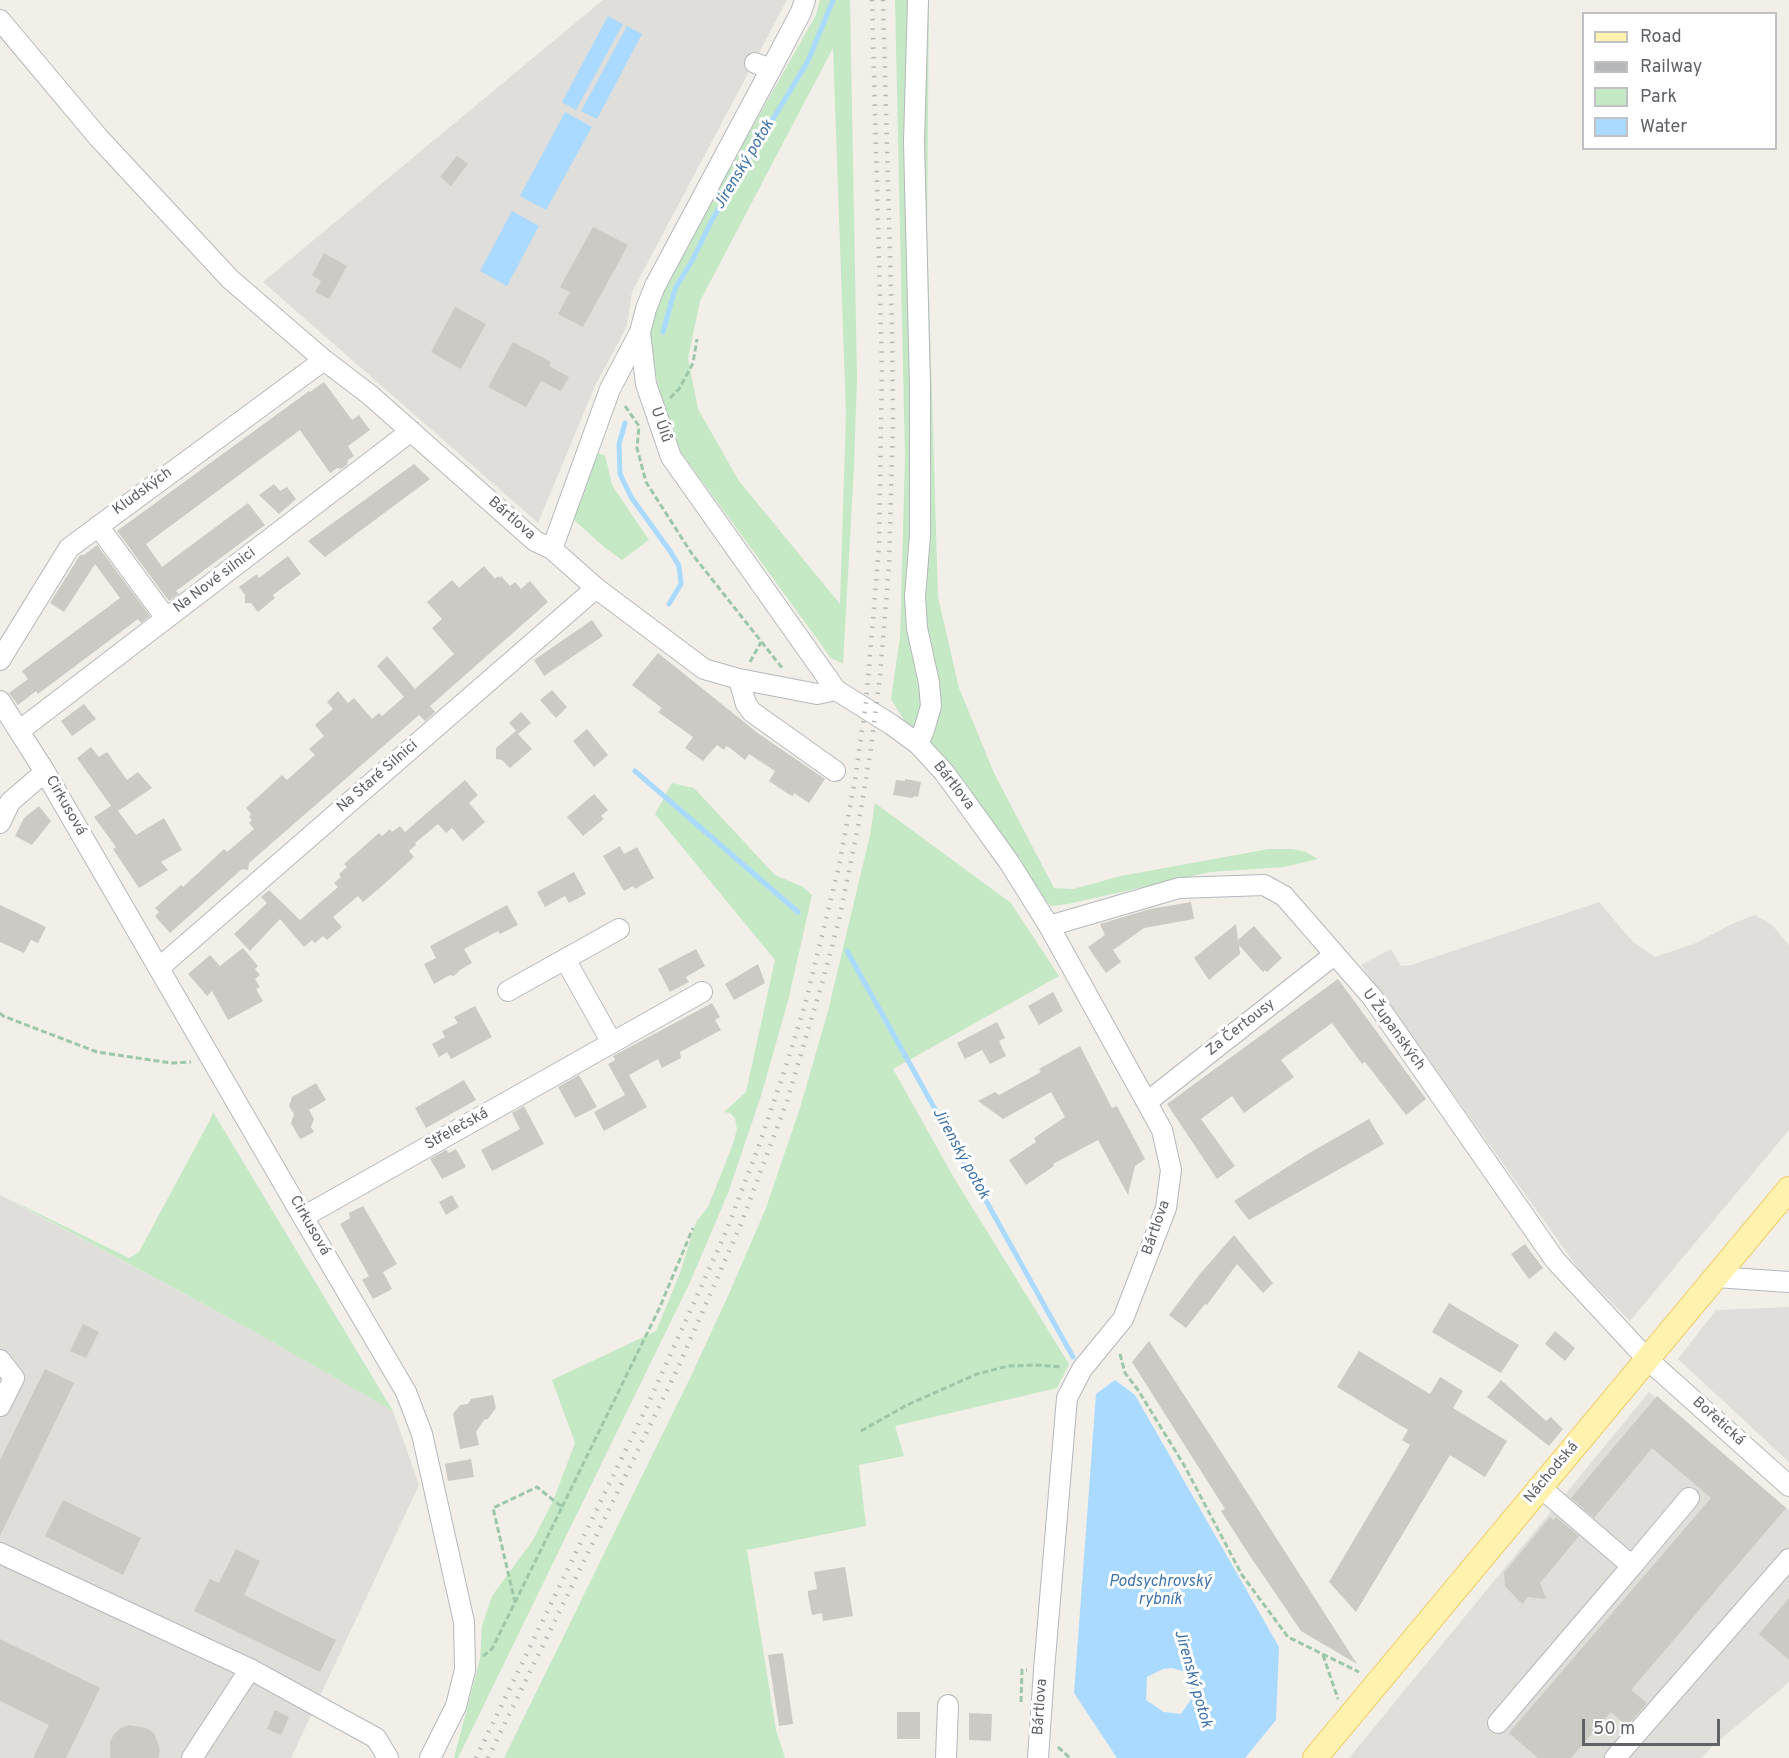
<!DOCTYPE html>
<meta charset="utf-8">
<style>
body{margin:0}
#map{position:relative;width:1789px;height:1758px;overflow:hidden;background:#f1efe8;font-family:Overpass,sans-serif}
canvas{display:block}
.legend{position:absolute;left:1582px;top:12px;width:195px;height:138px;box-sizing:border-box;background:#fff;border:2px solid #bfc1c3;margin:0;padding:8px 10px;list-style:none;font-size:18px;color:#5f6368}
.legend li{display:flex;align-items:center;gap:12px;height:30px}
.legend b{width:30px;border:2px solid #bfc1c3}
.scale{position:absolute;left:1582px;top:1719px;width:138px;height:27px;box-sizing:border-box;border:3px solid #5f6368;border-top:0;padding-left:8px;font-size:18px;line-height:21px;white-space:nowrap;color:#5f6368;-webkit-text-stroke:4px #fff;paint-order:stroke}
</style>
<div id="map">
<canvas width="1789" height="1758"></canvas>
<ul class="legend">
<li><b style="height:8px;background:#fff2af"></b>Road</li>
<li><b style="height:8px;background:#b6b7b8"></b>Railway</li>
<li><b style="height:16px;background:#c5e8c5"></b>Park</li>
<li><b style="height:16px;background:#aadaff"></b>Water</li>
</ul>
<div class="scale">50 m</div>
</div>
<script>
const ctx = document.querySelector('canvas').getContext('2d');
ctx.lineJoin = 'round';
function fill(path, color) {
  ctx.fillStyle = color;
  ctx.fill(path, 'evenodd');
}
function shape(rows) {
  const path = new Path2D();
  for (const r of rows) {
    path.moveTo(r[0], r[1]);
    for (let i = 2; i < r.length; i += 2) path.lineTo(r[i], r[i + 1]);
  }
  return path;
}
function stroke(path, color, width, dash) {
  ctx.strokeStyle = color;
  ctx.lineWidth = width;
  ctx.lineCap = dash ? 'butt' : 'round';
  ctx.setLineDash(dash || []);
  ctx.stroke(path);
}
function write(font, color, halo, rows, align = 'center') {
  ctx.font = font + ' Overpass,sans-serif';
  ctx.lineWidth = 6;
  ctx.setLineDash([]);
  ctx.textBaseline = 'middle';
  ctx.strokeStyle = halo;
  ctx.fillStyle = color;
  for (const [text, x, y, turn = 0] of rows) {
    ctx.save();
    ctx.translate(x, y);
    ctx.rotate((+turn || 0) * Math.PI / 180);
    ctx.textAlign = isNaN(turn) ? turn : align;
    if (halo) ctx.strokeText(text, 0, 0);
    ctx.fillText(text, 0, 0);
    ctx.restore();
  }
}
const industrial = shape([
 [603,0,787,0,632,292,627,326,595,386,538,523,263,282],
 [1599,902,1633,942,1655,957,1696,943,1734,923,1755,915,1773,926,1789,945,1789,1130,1630,1321,1580,1271,1361,965,1391,949,1401,966,1411,965],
 [0,1195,246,1327,393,1411,419,1485,291,1758,0,1758],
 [1789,1307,1789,1462,1678,1359,1716,1310],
 [1649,1392,1789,1510,1789,1681,1786,1685,1716,1743,1701,1758,1349,1758]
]);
const green = shape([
 [820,0,850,0,857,378,854,467,843,664,831,658,681,452,662,402,652,358,649,322,663,285,816,15],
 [833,48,846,414,840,604,739,481,698,409,688,358,700,301],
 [895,0,929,0,927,228,938,597,959,688,994,773,1054,888,1073,889,1121,876,1269,849,1292,849,1306,852,1318,859,1284,867,1210,872,1068,904,1051,906,1035,890,912,733,891,699,900,637,905,459],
 [596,453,605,455,612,485,649,540,622,560,604,547,572,518],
 [672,783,694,788,775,875,803,887,812,895,788,1001,761,1096,728,1193,691,1280,458,1758,454,1758,480,1659,482,1626,492,1596,533,1540,553,1501,575,1443,552,1380,656,1331,680,1273,696,1222,708,1207,733,1144,737,1129,735,1118,730,1113,724,1112,746,1092,775,960,655,814],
 [875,803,1011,903,1059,976,893,1069,954,1178,1069,1364,1057,1388,895,1426,904,1456,859,1465,866,1526,747,1550,776,1730,785,1758,504,1758,691,1376,728,1296,766,1208,800,1108,828,1011,870,835],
 [213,1112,393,1411,246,1327,5,1197,129,1258,139,1252,211,1118]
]);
const water = shape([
 [608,16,623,24,576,110,562,102],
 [627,26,642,34,597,119,581,111],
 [565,112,592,127,546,210,520,196],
 [512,211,539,226,507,286,480,271],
 [1115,1380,1135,1395,1279,1647,1276,1720,1245,1758,1117,1758,1074,1693,1096,1394],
 [1172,1668,1196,1675,1201,1685,1181,1714,1164,1712,1146,1700,1147,1677,1163,1669]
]);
const stream = shape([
 [663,332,675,289,693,259,712,220,808,61,833,0],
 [625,423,619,444,620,474,631,497,670,551,679,566,681,584,669,604],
 [635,771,798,912],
 [847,951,1073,1357],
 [1188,1668,1197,1699]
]);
const building = shape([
 [457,156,468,164,451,186,440,177],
 [593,227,628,245,583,327,558,314,570,292,560,287],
 [324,253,347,266,329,299,315,292,321,281,312,275],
 [455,307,486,324,461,369,431,352],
 [513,342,551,362,549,366,569,377,561,391,541,381,526,407,488,387],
 [324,382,352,420,359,415,370,430,348,446,354,456,348,460,347,465,341,469,337,468,330,473,300,430,146,544,162,567,248,503,265,525,176,591,179,594,169,601,117,531,309,391,310,392],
 [414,464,430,479,325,557,308,541],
 [274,484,280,491,287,487,296,499,279,514,259,495],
 [97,545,150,616,141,623,138,619,38,694,36,691,18,705,9,693,28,679,22,671,120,598,95,564,64,612,50,603,80,555,84,555],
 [288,556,301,574,273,595,275,598,258,612,251,603,245,603,245,595,239,587,257,574,259,578],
 [484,566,495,579,498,576,500,578,501,576,510,586,515,582,521,589,530,581,548,602,430,706,435,712,425,721,419,715,249,863,248,870,242,869,170,933,155,916,159,912,155,908,181,885,183,887,224,849,227,852,254,829,249,823,252,820,249,817,251,814,246,808,282,775,287,780,315,755,309,749,324,736,315,725,333,709,327,702,338,691,348,703,354,698,372,719,379,713,382,716,404,697,377,666,387,656,415,689,454,654,432,628,442,619,427,602,452,580,459,588],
 [592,620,603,636,544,676,534,660],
 [658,653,759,734,825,779,809,803,794,793,793,796,790,795,769,781,775,771,749,754,745,760,730,748,726,746,724,750,717,745,703,761,685,748,693,737,658,712,662,708,632,685],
 [552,690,567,707,556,718,540,700],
 [84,704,96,719,72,736,61,721],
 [521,712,531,723,518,734,532,749,510,768,502,760,496,759,496,748,516,731,517,732,509,723],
 [587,729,608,755,594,767,573,741],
 [91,747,99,757,107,752,127,780,138,772,152,788,118,811,136,835,164,818,182,850,161,862,168,870,139,888,113,849,116,847,94,817,111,806,77,758],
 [905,779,921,782,918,797,914,796,913,798,893,795,896,780,905,781],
 [465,780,478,795,469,803,485,822,463,841,452,828,446,833,438,824,415,843,416,845,409,851,414,857,382,886,363,902,358,896,333,917,342,927,327,940,323,936,315,943,312,940,304,947,280,919,250,951,234,934,267,903,261,897,269,890,300,920,338,887,334,883,341,877,339,874,347,867,344,864,379,833,382,836,390,829,392,832,400,826,405,832],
 [594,794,608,810,601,816,604,819,583,836,567,817],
 [39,806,51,821,32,845,15,836,24,818],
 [620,846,624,854,637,847,654,878,635,889,633,886,624,891,603,856],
 [574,872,586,894,569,903,565,896,545,907,537,892],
 [1191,902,1194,919,1144,928,1113,950,1121,962,1106,973,1088,947,1105,935,1100,924,1150,909],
 [0,905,46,927,38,943,31,940,24,953,0,942],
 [507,905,518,925,500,934,498,931,464,949,472,963,460,970,454,976,450,975,434,984,424,964,436,958,430,946],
 [1236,924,1238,940,1254,926,1282,958,1267,972,1265,970,1263,972,1239,945,1240,954,1209,980,1194,958],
 [243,948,258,966,255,969,260,975,255,979,260,987,256,989,263,1001,228,1020,212,991,207,996,188,974,210,955,220,966],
 [696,949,705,966,686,977,689,982,670,992,658,969],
 [758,964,765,983,734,1000,725,984],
 [1338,979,1426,1099,1406,1115,1365,1062,1362,1064,1332,1023,1281,1060,1294,1077,1244,1113,1232,1096,1201,1119,1235,1166,1217,1179,1167,1104],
 [1053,992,1063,1011,1039,1025,1028,1006],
 [712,1003,720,1017,715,1020,721,1030,680,1052,681,1058,662,1068,658,1059,629,1075,647,1107,604,1131,594,1112,625,1095,608,1064,615,1060,613,1056],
 [475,1006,492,1037,451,1059,447,1052,439,1057,432,1044,445,1037,442,1031,458,1023,454,1017],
 [997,1022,1005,1038,999,1041,1006,1056,990,1064,982,1050,965,1059,957,1043],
 [1080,1046,1112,1108,1117,1106,1145,1159,1135,1166,1128,1195,1098,1140,1053,1164,1054,1166,1026,1185,1009,1160,1036,1142,1034,1138,1065,1117,1051,1092,1003,1119,978,1101,995,1092,999,1095,1041,1072,1039,1069],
 [579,1075,597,1107,575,1118,558,1087],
 [464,1080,476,1100,426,1128,415,1108],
 [316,1083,326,1100,309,1110,314,1119,311,1127,314,1132,300,1139,291,1123,294,1114,289,1106,292,1097],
 [524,1106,544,1144,492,1171,481,1150,520,1129,512,1113],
 [1369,1119,1384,1144,1249,1220,1234,1201,1311,1152],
 [456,1149,466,1167,442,1179,430,1159,446,1150,449,1153],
 [452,1195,459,1207,446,1215,439,1202],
 [363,1206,397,1264,383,1272,392,1289,373,1299,362,1280,369,1276,340,1224,350,1218,349,1213],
 [1234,1235,1273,1283,1263,1293,1237,1264,1207,1305,1205,1304,1186,1328,1169,1315,1199,1275],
 [1525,1244,1543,1268,1529,1279,1511,1254],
 [1449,1303,1519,1345,1501,1373,1432,1332],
 [83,1324,99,1332,86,1358,70,1351],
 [1555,1331,1575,1348,1565,1361,1545,1344],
 [1149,1341,1225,1458,1357,1664,1301,1631,1248,1553,1221,1511,1225,1509,1132,1362],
 [1359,1351,1430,1394,1440,1377,1463,1391,1453,1408,1507,1441,1485,1477,1450,1455,1356,1612,1329,1582,1410,1445,1402,1440,1408,1430,1337,1387],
 [45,1369,74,1383,0,1536,0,1460],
 [1501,1380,1546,1421,1551,1417,1563,1429,1549,1446,1487,1397],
 [493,1395,496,1408,488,1419,484,1420,476,1432,479,1445,460,1449,453,1414,460,1405,468,1404,471,1399],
 [1657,1396,1786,1508,1631,1690,1647,1703,1627,1726,1611,1712,1571,1758,1538,1758,1509,1733,1711,1498,1652,1448,1594,1518,1571,1498],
 [471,1459,474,1477,448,1481,445,1464],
 [63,1500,141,1538,123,1575,45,1536],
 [1550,1517,1553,1520,1556,1517,1579,1536,1540,1583,1546,1599,1528,1597,1522,1604,1505,1586,1504,1573],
 [236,1549,260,1561,244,1595,336,1640,320,1672,194,1611,210,1579,219,1583],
 [845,1567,853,1616,823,1621,822,1613,812,1615,808,1595,808,1591,817,1589,814,1572],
 [1789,1598,1789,1660,1759,1634],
 [0,1639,100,1688,66,1758,33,1758,49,1725,0,1701],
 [783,1653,793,1724,779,1726,768,1655],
 [275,1710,289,1717,281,1735,267,1729],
 [897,1712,920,1712,920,1739,897,1739],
 [969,1713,992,1714,991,1741,969,1740],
 [129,1725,146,1728,154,1733,160,1750,158,1758,110,1758,110,1742,114,1734,121,1728]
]);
const path = shape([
 [670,398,679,389,693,363,697,339],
 [625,406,639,426,637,448,646,482,692,554,783,669],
 [750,662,761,642],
 [0,1013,3,1016,97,1052,171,1063,191,1062],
 [1120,1354,1125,1373,1138,1390,1184,1465,1242,1575,1288,1637,1359,1672],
 [861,1431,907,1405,977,1374,1008,1366,1036,1365,1062,1367],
 [562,1507,659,1309,693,1228],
 [1323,1655,1338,1699],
 [483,1656,492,1649,562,1507,537,1487,493,1508,515,1602],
 [1021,1702,1022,1670,1027,1670],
 [1058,1747,1070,1758]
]);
const minor = shape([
 [918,0,914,142,920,386,920,535,915,597,917,628,929,683,931,706,924,730,918,744],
 [0,20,98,137,230,279,324,360,370,395,535,541,552,549,596,588,704,669,739,679,817,694,836,690],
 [755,63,771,69],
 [640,332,646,384,671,457,836,690,892,725,918,744,943,771,960,794,1009,862,1049,926,1162,1130,1171,1170,1166,1208,1123,1319,1082,1369,1067,1398,1044,1670,1038,1758],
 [98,526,166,618],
 [552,549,610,389,640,332,646,309,655,286,771,69,801,12,805,0],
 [0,660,69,548,324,360],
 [739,679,746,704,752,712,835,771],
 [0,701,45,772,303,1217,406,1392,422,1434,464,1622,465,1670,456,1706,430,1758],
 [19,731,411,431],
 [0,823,10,802,45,772],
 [1049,926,1179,888,1264,885,1284,896,1372,997,1555,1260,1647,1359,1789,1486],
 [565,959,612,1043],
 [160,967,596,588],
 [508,991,619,929],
 [1147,1102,1334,955],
 [303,1217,702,992],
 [1716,1277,1789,1282],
 [0,1360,14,1378,0,1406],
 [1540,1487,1632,1566,1689,1498],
 [0,1553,250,1669,376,1738,388,1758],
 [1498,1723,1632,1566],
 [192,1758,250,1669],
 [946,1758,948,1705],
 [1615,1758,1789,1559]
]);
const major = shape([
 [1315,1758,1789,1189]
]);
const rail = shape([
 [476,1758,649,1402,725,1234,757,1151,785,1069,805,1005,839,866,855,780,866,702,879,547,882,369,872,0],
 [488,1758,676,1372,741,1224,787,1101,823,980,839,920,858,827,871,748,880,676,889,566,893,423,892,328,883,0]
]);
const streetNames = [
 ["U Úlů",660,425,71],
 ["Kludských",143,492,-36],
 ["Bártlova",511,519,41],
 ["Na Nové silnici",215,581,-37],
 ["Na Staré Silnici",378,777,-41],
 ["Bártlova",953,786,52],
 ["Cirkusová",65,806,60],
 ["Za Čertousy",1241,1028,-38],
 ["U Županských",1393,1030,54],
 ["Střelečská",457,1130,-29],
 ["Cirkusová",309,1226,60],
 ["Bártlova",1157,1228,-71],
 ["Bořetická",1718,1422,42],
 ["Náchodská",1552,1473,-50],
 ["Bártlova",1041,1707,-86]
];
const waterNames = [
 ["Jirenský potok",745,165,-59],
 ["Jirenský potok",960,1154,61],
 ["Podsychrovský",1160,1583],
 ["rybník",1160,1601],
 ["Jirenský potok",1192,1679,74]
];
fill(industrial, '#e0deda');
fill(green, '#c5e8c5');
fill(water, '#aadaff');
stroke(stream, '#aadaff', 5);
fill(building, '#cccac5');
stroke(minor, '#b5b8bc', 22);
stroke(major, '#f2c960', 26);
stroke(path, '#9cc7a9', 3, [6, 3]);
stroke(minor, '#fff', 20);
stroke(major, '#fff2af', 24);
stroke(rail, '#b6b7b8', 4.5, [1.5, 8]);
write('15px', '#5f6368', '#fff', streetNames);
write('italic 16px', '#4174aa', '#fff', waterNames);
</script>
